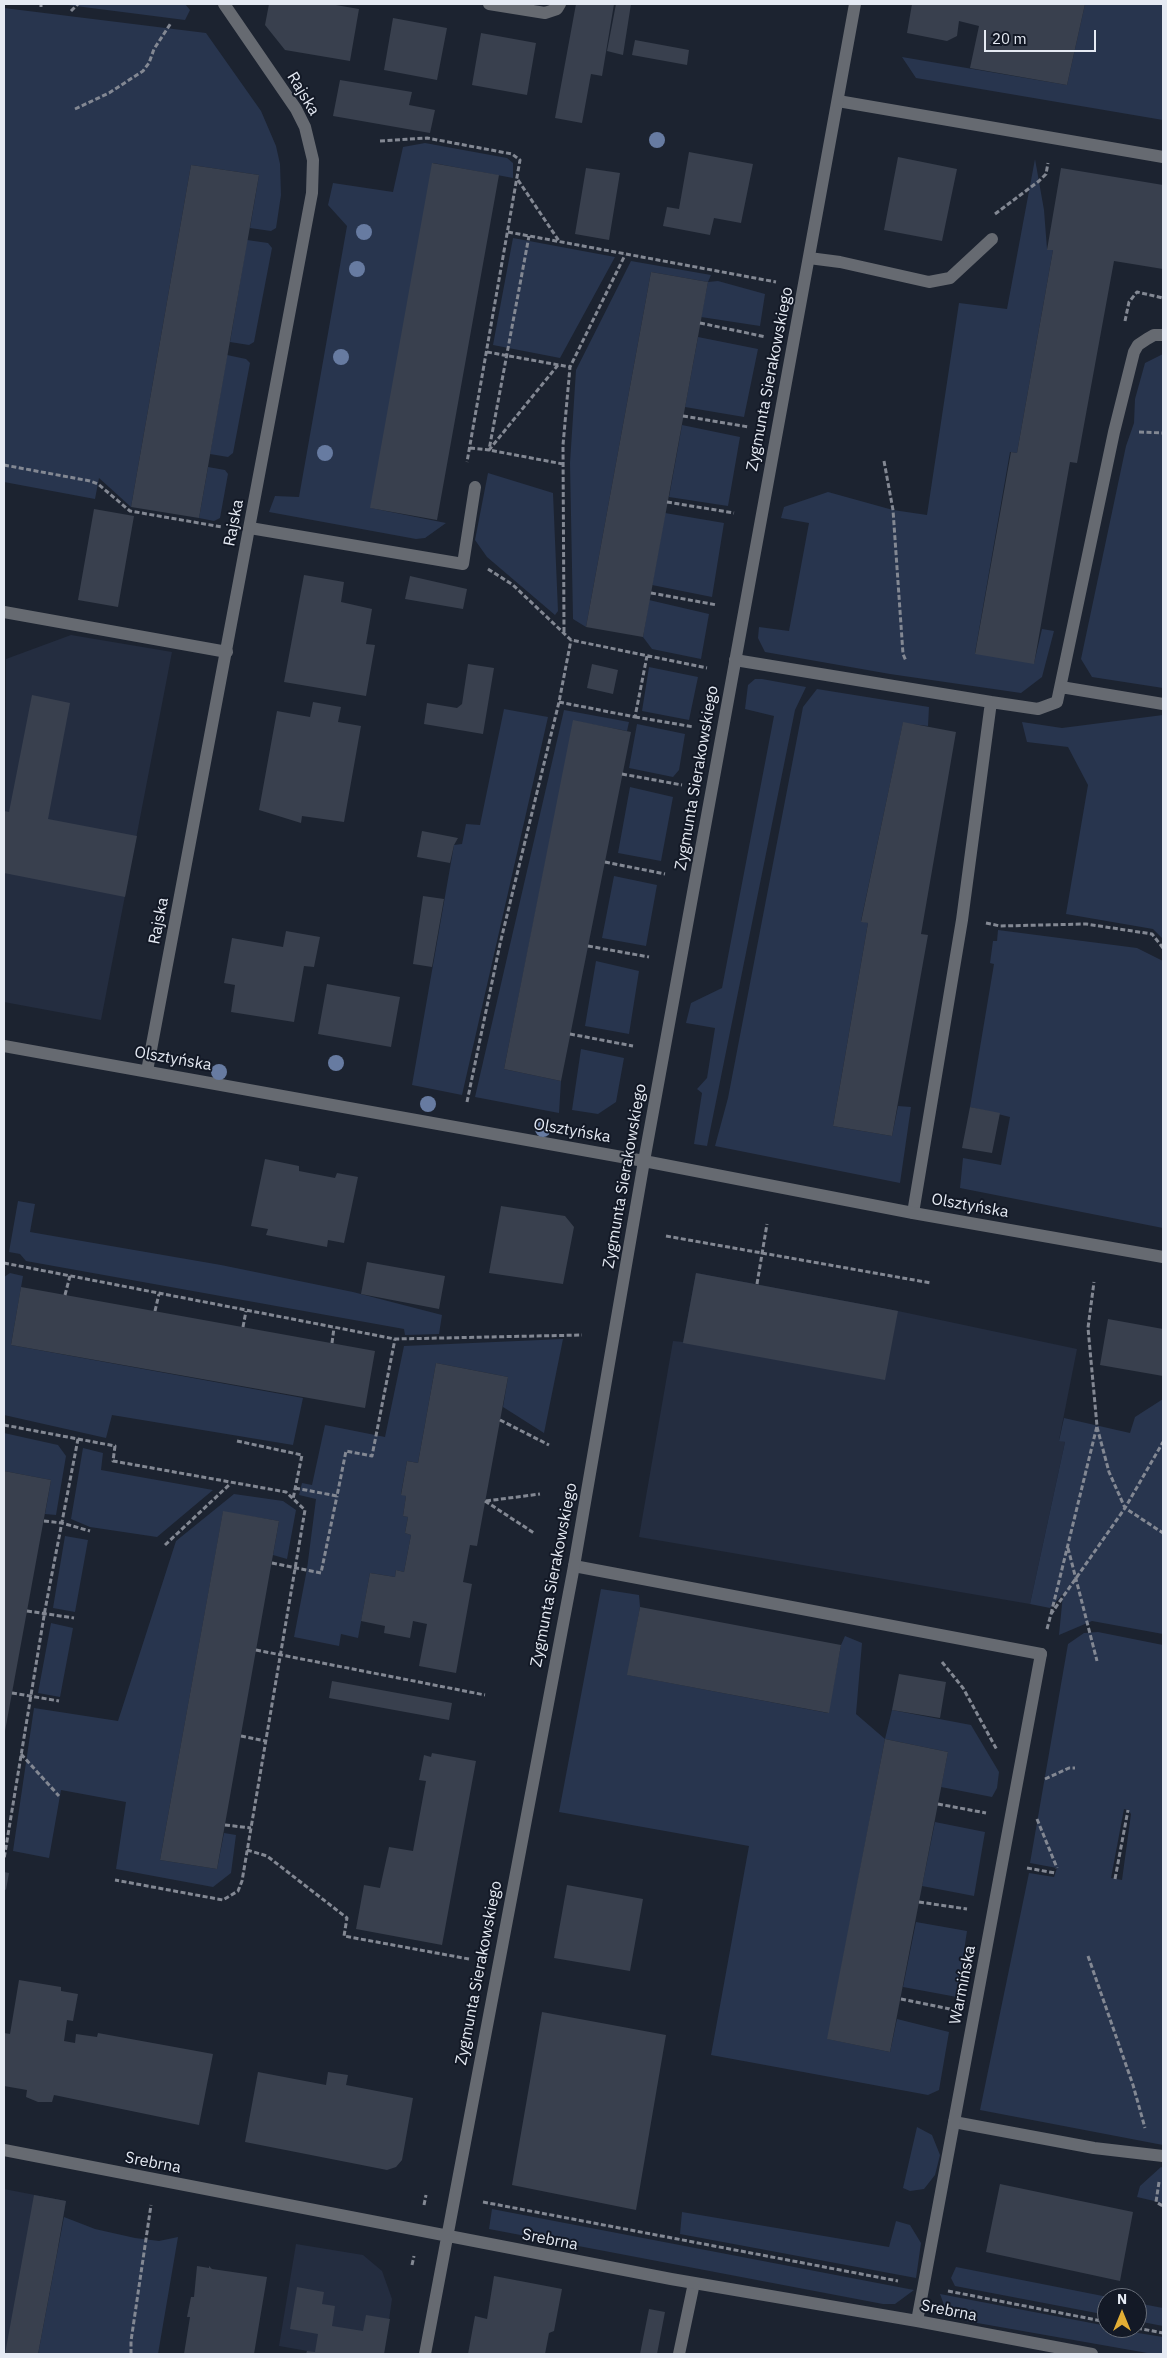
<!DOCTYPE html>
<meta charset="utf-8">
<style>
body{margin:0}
#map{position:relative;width:1167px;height:2358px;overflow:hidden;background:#1c2330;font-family:"IBM Plex Sans",sans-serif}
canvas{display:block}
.frame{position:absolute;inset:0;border:5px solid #e5eaf3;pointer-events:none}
.north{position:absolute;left:1097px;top:2288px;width:50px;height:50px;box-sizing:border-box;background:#131926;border:1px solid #676d78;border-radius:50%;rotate:0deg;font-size:14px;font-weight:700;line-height:20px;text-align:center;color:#e5eaf3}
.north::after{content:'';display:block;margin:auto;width:18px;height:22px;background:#e3ae35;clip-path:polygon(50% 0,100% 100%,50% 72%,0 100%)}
.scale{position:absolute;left:984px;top:30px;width:112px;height:22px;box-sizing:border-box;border:2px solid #e5eaf3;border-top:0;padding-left:6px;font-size:15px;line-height:18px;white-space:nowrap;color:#e5eaf3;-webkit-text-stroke:4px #131926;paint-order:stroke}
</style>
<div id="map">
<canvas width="1167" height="2358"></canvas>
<div class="frame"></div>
<div class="north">N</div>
<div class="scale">20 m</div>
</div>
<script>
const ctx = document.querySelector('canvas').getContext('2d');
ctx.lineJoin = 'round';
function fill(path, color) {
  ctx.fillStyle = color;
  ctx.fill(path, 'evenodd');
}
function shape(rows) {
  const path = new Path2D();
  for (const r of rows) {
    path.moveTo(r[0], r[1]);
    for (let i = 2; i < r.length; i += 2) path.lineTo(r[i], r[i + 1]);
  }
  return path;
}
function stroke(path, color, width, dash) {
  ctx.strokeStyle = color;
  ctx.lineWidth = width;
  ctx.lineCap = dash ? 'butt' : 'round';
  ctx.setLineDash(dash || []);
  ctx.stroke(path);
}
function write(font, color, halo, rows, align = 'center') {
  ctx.font = font + ' "IBM Plex Sans",sans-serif';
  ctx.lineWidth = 4;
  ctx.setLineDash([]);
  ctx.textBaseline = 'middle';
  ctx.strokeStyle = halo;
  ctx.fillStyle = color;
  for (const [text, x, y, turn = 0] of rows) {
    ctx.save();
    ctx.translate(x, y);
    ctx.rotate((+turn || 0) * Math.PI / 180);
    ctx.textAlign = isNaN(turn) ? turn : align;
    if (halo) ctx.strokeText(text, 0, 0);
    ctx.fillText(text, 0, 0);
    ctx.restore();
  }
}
const built = shape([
 [71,635,172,652,101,1020,4,1002,6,659],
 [696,1273,898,1311,1077,1349,1059,1440,1065,1442,1030,1604,639,1537,673,1341,683,1342],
 [4,2189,66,2201,38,2354,4,2354],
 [296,2244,363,2255,382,2271,392,2299,384,2354,325,2354,279,2346]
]);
const green = shape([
 [60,4,185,4,190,10,185,20],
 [1085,4,1163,4,1163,120,916,78,902,57,1067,85],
 [4,8,206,33,261,111,276,146,280,164,281,195,276,228,271,231,250,228,259,175,191,165,131,507,99,478,95,499,4,482],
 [425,143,507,158,513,163,513,178,433,163,371,508,446,523,425,538,416,539,269,512,275,496,299,497,347,226,328,205,333,183,393,192,403,147],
 [1035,159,1044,210,1047,249,1053,250,1017,453,1010,452,975,653,1034,663,1042,629,1054,631,1042,677,1021,693,890,674,765,652,758,638,759,627,789,631,809,523,781,518,784,507,828,492,893,510,927,515,959,303,1007,309],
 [513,238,615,257,560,358,493,345],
 [247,240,268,243,272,248,254,342,249,345,230,342],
 [631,261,711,275,708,282,718,281,765,294,760,326,701,317,708,282,651,272,586,627,573,619,570,463,576,370],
 [698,337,758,349,744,417,685,407],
 [1163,354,1163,688,1092,677,1081,659,1126,446,1134,423,1135,399,1145,363],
 [227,355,246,359,250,363,233,453,228,457,210,454],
 [682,425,740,437,728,506,669,497],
 [208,467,225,470,228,474,220,518,214,521,199,518],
 [488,473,553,493,558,611,555,615,487,557,475,540],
 [665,513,724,523,712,597,652,585],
 [649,600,709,614,701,659,652,649,643,637],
 [649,667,698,677,689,720,642,711],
 [755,679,762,679,806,687,795,710,707,1146,694,1144,702,1093,697,1089,707,1078,715,1028,686,1023,691,1003,722,988,774,716,745,709,748,685],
 [817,689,929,707,928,726,903,723,861,921,868,923,833,1126,892,1136,898,1106,911,1107,900,1183,715,1146,728,1098,803,707],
 [504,709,548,717,462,1095,412,1085,454,845,462,844,466,824,480,825],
 [564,710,629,722,627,731,574,721,504,1069,561,1081,559,1113,475,1097],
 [1163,715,1163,939,1153,929,1066,914,1088,785,1068,747,1027,742,1022,722,1062,728],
 [637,724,685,734,679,770,673,777,629,768],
 [630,787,673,797,661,861,618,853],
 [614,876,657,885,646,946,602,938],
 [998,930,1137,948,1163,961,1163,1228,960,1188,963,1158,1001,1165,1010,1117,970,1107,994,964,990,963,993,941,997,941],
 [596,961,639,971,629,1034,585,1026],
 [581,1049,624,1058,616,1102,598,1114,572,1110],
 [18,1201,35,1204,30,1232,221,1265,353,1292,442,1315,439,1334,405,1335,404,1329,26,1261,20,1254,9,1252],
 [10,1273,23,1276,11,1345,303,1398,293,1445,112,1415,106,1438,4,1415,4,1277],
 [563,1339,544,1433,503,1407,508,1377,436,1363,418,1463,407,1461,401,1494,406,1496,403,1516,408,1517,405,1533,411,1535,404,1572,396,1570,395,1577,370,1573,358,1638,341,1634,339,1646,294,1637,307,1569,316,1499,299,1495,302,1483,312,1485,325,1425,385,1437,404,1346],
 [1163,1399,1163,1634,1092,1621,1059,1635,1063,1594,1050,1608,1030,1604,1065,1442,1059,1441,1064,1418,1130,1433,1135,1417],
 [4,1433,58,1445,66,1456,56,1515,45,1514,51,1480,4,1471],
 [83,1448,103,1453,101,1470,213,1490,157,1537,90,1527,71,1519],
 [234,1494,283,1501,296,1510,287,1559,273,1555,279,1521,223,1512,160,1860,217,1869,224,1833,236,1835,231,1873,213,1887,116,1869,126,1802,61,1790,49,1858,13,1851,34,1708,118,1721,176,1541],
 [65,1536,88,1540,75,1612,53,1608],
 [601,1589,639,1595,640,1607,628,1675,828,1713,841,1645,845,1636,862,1643,856,1714,885,1739,892,1710,971,1725,999,1772,997,1788,992,1797,941,1787,948,1752,885,1739,828,2039,890,2052,897,2019,949,2032,939,2090,928,2095,711,2055,749,1846,559,1812],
 [51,1623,73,1628,60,1697,38,1693],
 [1098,1632,1163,1645,1163,2145,980,2110,1029,1873,1054,1877,1057,1868,1030,1863,1068,1644,1084,1633],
 [1124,1809,1128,1810,1131,1814,1122,1880,1111,1878],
 [935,1822,985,1832,974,1896,922,1886],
 [916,1922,967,1931,957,1997,903,1987],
 [917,2127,932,2135,940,2155,935,2175,924,2189,910,2191,903,2188],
 [1161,2167,1163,2168,1163,2203,1137,2197,1140,2186],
 [492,2209,914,2290,895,2304,883,2304,489,2229],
 [682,2212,889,2247,896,2221,910,2225,921,2243,916,2278,680,2234],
 [64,2217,95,2229,135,2238,159,2241,178,2237,158,2354,38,2354],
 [956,2267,1113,2298,1107,2298,1107,2315,955,2286,951,2278],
 [940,2294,1107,2326,1107,2328,1163,2337,1163,2354,1153,2354,966,2321,947,2313],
 [1137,2303,1163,2308,1163,2326,1137,2321]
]);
const building = shape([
 [269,4,330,4,359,9,350,61,285,50,265,25],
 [576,4,614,4,602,76,591,74,582,123,555,118],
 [616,4,631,4,623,55,607,51],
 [912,4,1085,4,1067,85,970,68,979,26,959,21,957,36,947,41,907,33],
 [393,18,447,28,437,80,384,70],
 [481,33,536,43,527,95,472,85],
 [635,40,689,50,687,65,632,55],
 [340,80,412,92,409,105,435,110,430,133,333,116],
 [689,152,753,164,741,223,714,218,710,235,663,226,667,207,679,209],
 [898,157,957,169,942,241,884,230],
 [432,163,499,175,437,520,370,508],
 [191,165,259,175,199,518,131,507],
 [586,168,620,173,609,240,575,234],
 [1061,168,1163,185,1163,269,1114,261,1077,463,1070,462,1034,664,975,654,1011,452,1017,453,1053,250,1047,250],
 [651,272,708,282,643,637,586,627],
 [94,509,134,516,118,607,78,600],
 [304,575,344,582,341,602,372,609,366,644,375,645,366,696,284,682],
 [410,576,467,589,463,609,405,599],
 [468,664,494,668,483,734,424,724,427,703,457,708,462,704],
 [592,664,618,670,613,694,587,688],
 [32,695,70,703,48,819,137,836,125,897,4,873,4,811,9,812],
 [313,702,341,707,338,722,361,726,344,822,302,816,301,823,259,810,277,711,310,717],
 [573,720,631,732,561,1081,504,1069],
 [903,722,956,732,921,934,928,935,892,1136,833,1126,868,923,861,922],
 [422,831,458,838,454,845,450,863,417,857],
 [423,896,444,899,432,967,413,964],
 [286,931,320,937,314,967,304,966,294,1022,231,1012,235,985,224,983,232,938,283,947],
 [327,984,400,997,391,1047,318,1034],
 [970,1107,1000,1113,992,1153,962,1148],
 [265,1159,299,1166,299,1171,335,1178,337,1173,358,1177,344,1243,328,1240,327,1247,266,1235,268,1229,251,1226],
 [501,1206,565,1216,574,1227,563,1284,489,1273],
 [367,1262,445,1276,439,1309,361,1294],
 [696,1273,898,1311,885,1380,683,1343],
 [21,1287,375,1351,365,1408,11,1345],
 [1108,1319,1163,1329,1163,1376,1100,1365],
 [436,1363,508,1377,477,1546,470,1545,463,1582,472,1584,456,1673,419,1666,427,1624,413,1621,410,1638,384,1633,385,1626,361,1621,370,1573,395,1577,396,1570,404,1572,411,1535,405,1533,408,1517,403,1516,406,1496,401,1495,407,1461,418,1463],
 [4,1471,51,1480,5,1731,4,1731],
 [223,1511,279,1521,217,1869,160,1860],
 [640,1607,841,1645,829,1713,627,1675],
 [899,1674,946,1682,940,1718,892,1710],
 [332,1681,452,1703,449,1720,329,1698],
 [885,1739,948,1752,890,2052,827,2039],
 [432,1753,476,1761,442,1945,356,1929,364,1885,380,1888,389,1847,413,1851,426,1781,419,1780,424,1755,431,1757],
 [4,1872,9,1873,6,1890,4,1889],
 [567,1885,643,1899,630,1971,554,1958],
 [19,1980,61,1987,61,1991,78,1994,73,2021,67,2020,64,2041,75,2043,76,2034,97,2037,98,2033,213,2054,199,2125,54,2095,52,2102,38,2102,26,2097,27,2090,4,2086,4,2033,10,2034],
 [542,2012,666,2035,636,2210,512,2185],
 [258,2072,326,2085,328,2072,348,2075,346,2085,413,2098,402,2160,396,2167,387,2170,245,2142],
 [1000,2184,1133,2212,1120,2281,986,2252],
 [34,2195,66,2201,57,2253,38,2354,5,2354],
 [197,2266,209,2268,209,2266,212,2269,267,2277,254,2354,184,2354,190,2317,187,2317,191,2297,194,2297],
 [494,2276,562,2289,554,2331,549,2333,545,2354,468,2354,475,2316,487,2319],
 [297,2287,324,2292,322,2304,335,2306,332,2326,363,2331,366,2315,390,2319,384,2354,306,2354,307,2351,315,2352,318,2334,290,2329],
 [649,2309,665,2312,657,2354,640,2354]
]);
const path = shape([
 [41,7,41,4],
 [71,11,78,4],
 [75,109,109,93,143,71,149,63,154,49,171,23],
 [380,141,427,138,512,154,520,160,467,462],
 [518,180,559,241],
 [995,214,1039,181,1046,174,1048,163],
 [508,232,776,282],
 [1125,321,1129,302,1137,292,1163,298],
 [700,323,766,337],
 [487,352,570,367],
 [558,365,489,450,563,464],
 [683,416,749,427],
 [1139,432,1163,433],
 [470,448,489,450,529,236],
 [884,461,893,510,903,654,906,661],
 [4,465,90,481,98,484,130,511,222,527],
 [667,502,734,513],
 [488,569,513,585,571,640,707,668],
 [651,593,717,605],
 [564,632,563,445,570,367,625,255],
 [559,702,635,717,647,656],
 [635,717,694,727],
 [622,774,682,785],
 [605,862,665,874],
 [986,923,1000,926,1086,924,1152,934,1163,948],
 [588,946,649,957],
 [570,1034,633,1046],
 [467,1102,500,944,559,702,571,640],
 [666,1236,931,1283],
 [4,1263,395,1339,582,1335],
 [757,1284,767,1224],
 [65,1295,70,1276],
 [155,1311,159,1294],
 [243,1327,246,1311],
 [332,1343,334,1328],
 [500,1420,549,1445],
 [4,1425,78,1439,45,1610,4,1859],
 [1097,1427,1109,1472,1125,1508,1163,1533],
 [78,1439,115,1446,113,1461,286,1492,305,1510,242,1881,238,1891,223,1900,115,1880],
 [237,1441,302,1455,293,1499],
 [295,1488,337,1496,346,1451,372,1456,395,1339],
 [485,1501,534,1533],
 [486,1501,540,1494],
 [44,1521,62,1523,90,1531],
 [165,1545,230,1484],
 [1068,1548,1097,1661],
 [272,1563,321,1573,337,1496],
 [27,1611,74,1618],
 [1051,1614,1097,1426,1088,1328,1094,1282],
 [1047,1629,1051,1614,1125,1508,1163,1442],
 [256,1650,485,1695],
 [942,1662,963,1688,997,1750],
 [12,1693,59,1701],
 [241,1736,265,1741],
 [21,1754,59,1796],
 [1045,1779,1069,1768,1075,1768],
 [938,1804,986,1813],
 [1037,1819,1057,1868],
 [225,1825,251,1828],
 [247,1850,267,1856,347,1918,344,1936,469,1959],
 [1027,1868,1055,1873],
 [1115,1879,1128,1810],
 [919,1902,967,1909],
 [1088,1956,1133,2085,1145,2128],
 [901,1999,950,2009],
 [1159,2182,1156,2202,1163,2206],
 [483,2202,898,2281],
 [424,2205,426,2195],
 [412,2265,414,2256],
 [948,2291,1107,2322],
 [1137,2328,1163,2333],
 [131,2354,131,2341,151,2205]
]);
const service = shape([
 [489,4,545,13,557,9,560,4],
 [838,101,1163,157],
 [809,258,840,262,929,282,950,278,992,239],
 [250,528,463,564,475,487],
 [4,612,227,652],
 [735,660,991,702],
 [1061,687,1163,704],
 [913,1213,962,920,991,702,1038,709,1057,702,1114,432,1134,352,1138,345,1147,339,1154,335,1163,335],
 [574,1566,1041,1654],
 [954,2122,1094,2148,1163,2156],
 [679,2354,694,2283]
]);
const minor = shape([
 [4,1046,644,1161,913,1213,1163,1257],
 [147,1071,312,193,313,160,305,127,296,109,224,4],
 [4,2150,671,2279,917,2321,1092,2354],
 [917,2321,1041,1654],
 [425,2354,574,1566,644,1161,855,4]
]);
const trees = [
 [657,140],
 [364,232],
 [357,269],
 [341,357],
 [325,453],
 [336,1063],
 [219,1072],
 [428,1104],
 [543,1129]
];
const streetNames = [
 ["Rajska",303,94,59],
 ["Zygmunta Sierakowskiego",770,379,-79],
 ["Rajska",234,523,-79],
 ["Zygmunta Sierakowskiego",697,778,-80],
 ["Rajska",159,921,-79],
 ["Olsztyńska",173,1059,10],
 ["Olsztyńska",572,1131,10],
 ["Zygmunta Sierakowskiego",625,1176,-80],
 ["Olsztyńska",970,1206,10],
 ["Zygmunta Sierakowskiego",554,1575,-79],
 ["Zygmunta Sierakowskiego",479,1973,-79],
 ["Warmińska",963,1985,-79],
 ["Srebrna",153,2163,11],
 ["Srebrna",550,2240,11],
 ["Srebrna",949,2311,11]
];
fill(built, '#242d40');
fill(green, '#28354e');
fill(building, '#39404e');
stroke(path, '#838893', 3, [5, 2.5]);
stroke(service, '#666a71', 12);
stroke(minor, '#666a71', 12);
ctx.fillStyle = '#677ba1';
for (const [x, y] of trees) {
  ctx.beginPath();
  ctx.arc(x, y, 8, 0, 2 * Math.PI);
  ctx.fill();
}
write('16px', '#e5eaf3', '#131926', streetNames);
</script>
